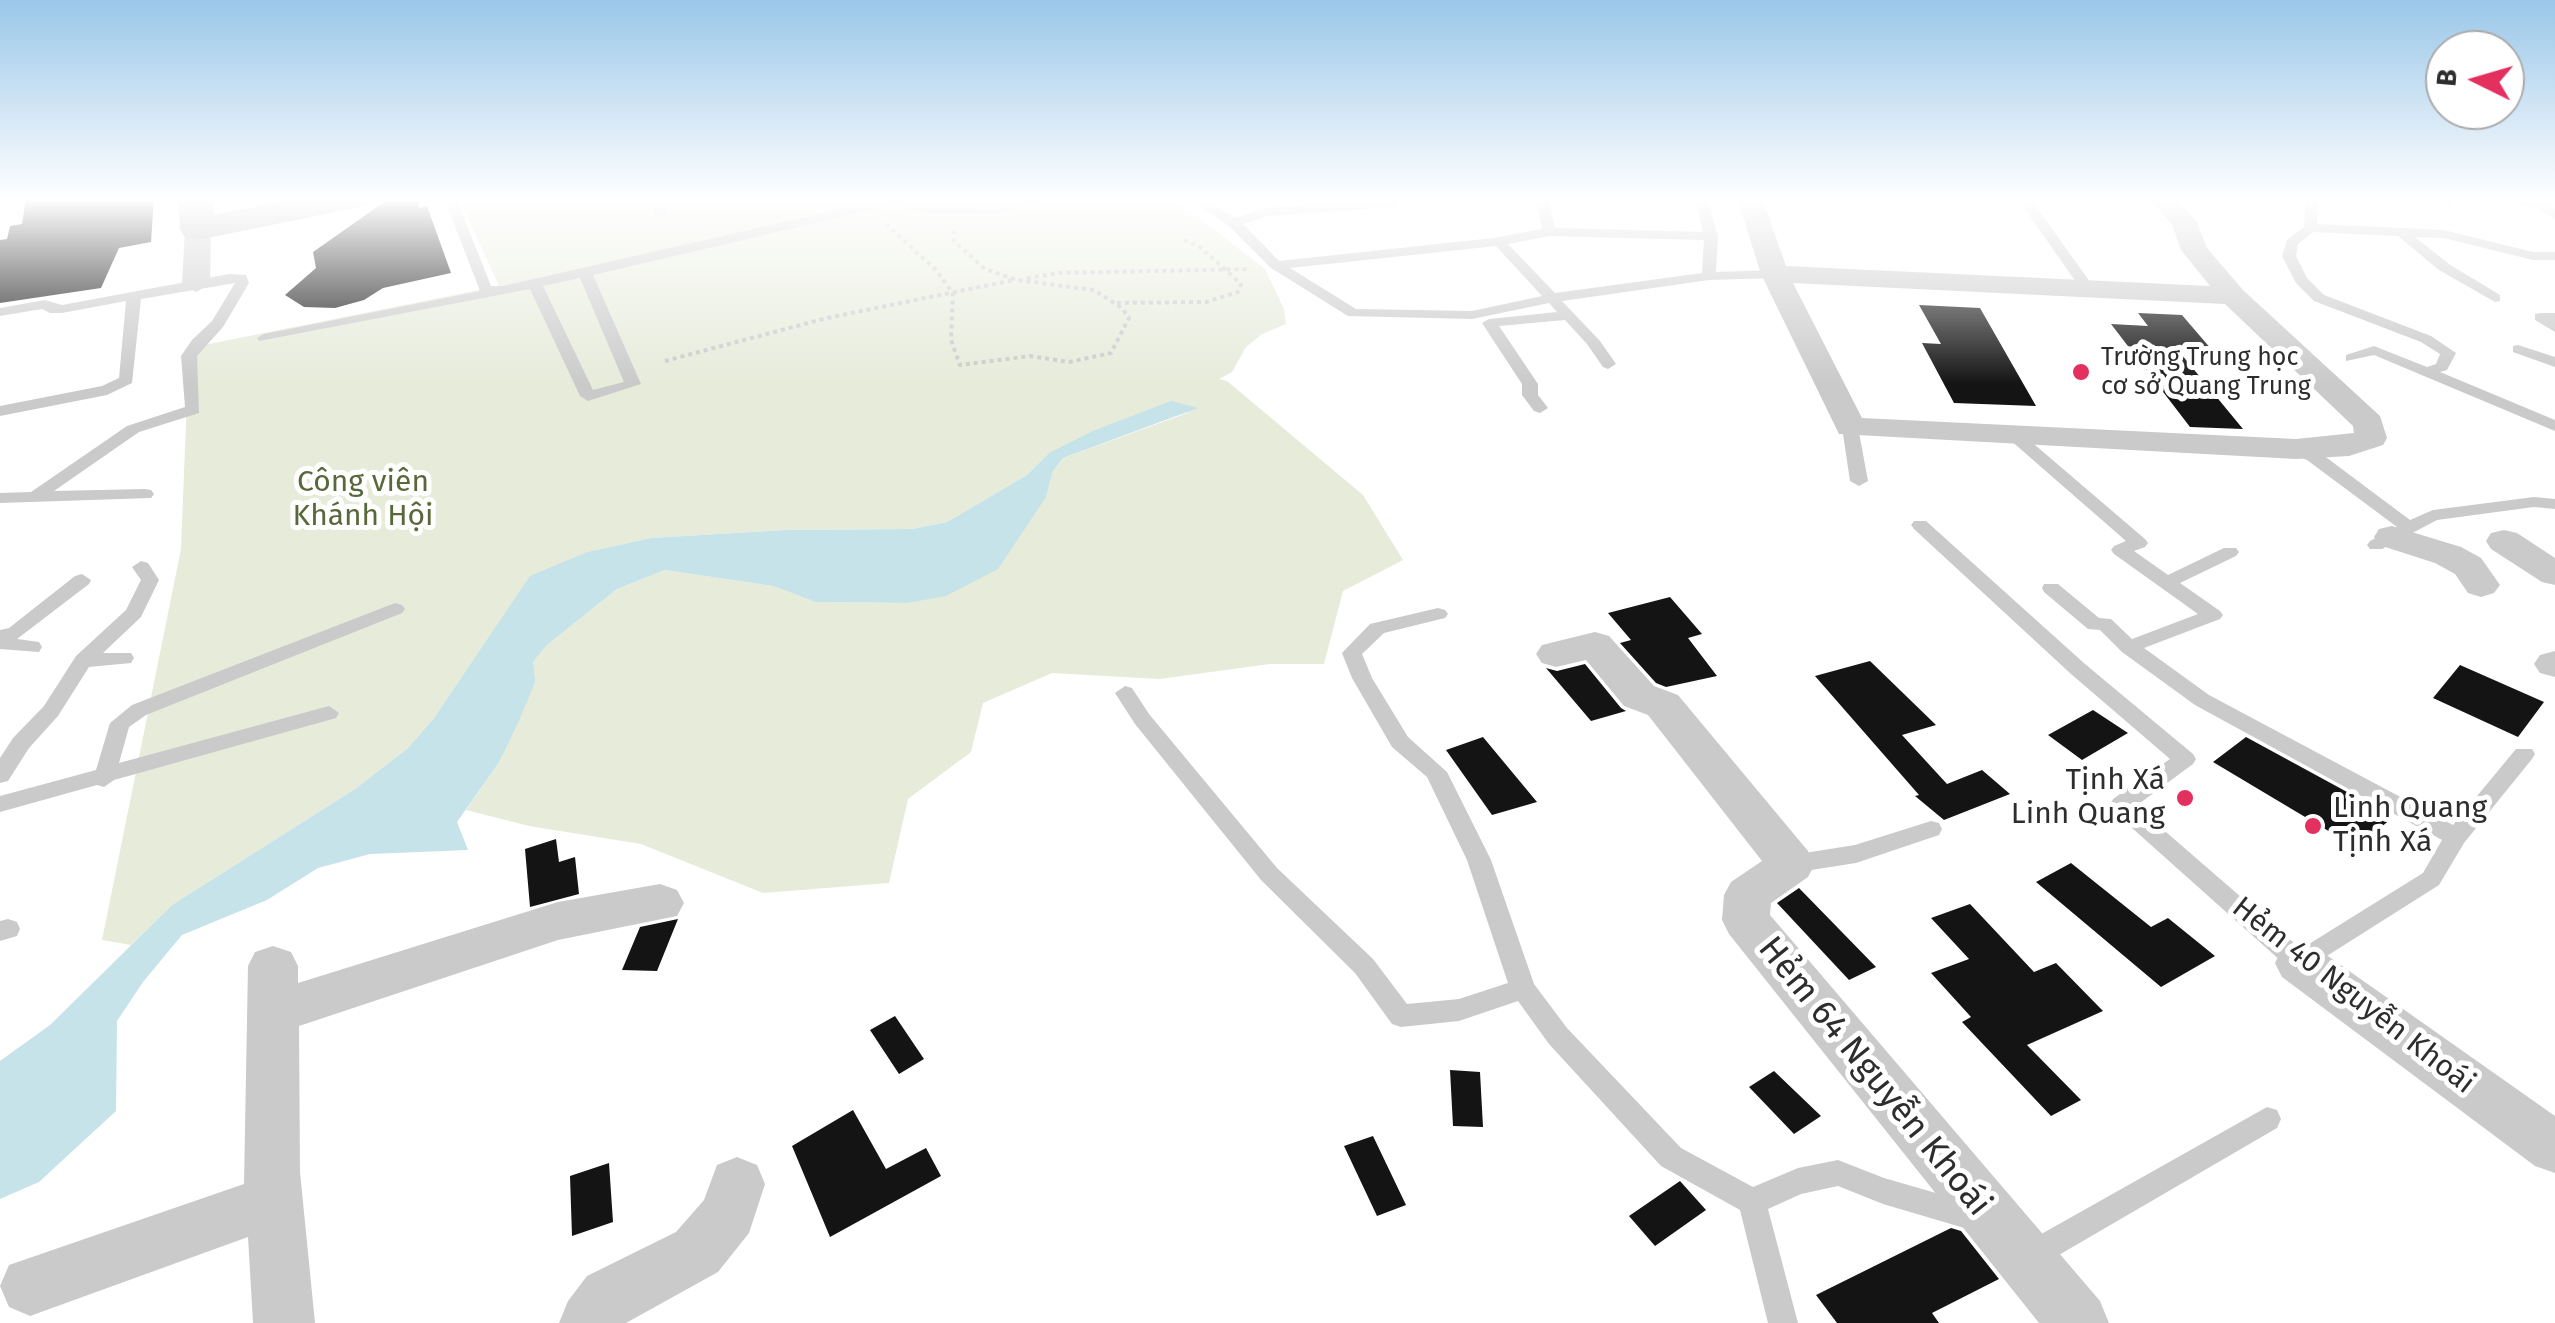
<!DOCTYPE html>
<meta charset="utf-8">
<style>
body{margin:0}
#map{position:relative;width:2555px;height:1323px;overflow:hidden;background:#fff;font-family:"Fira Sans",sans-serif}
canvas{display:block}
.north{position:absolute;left:2425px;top:30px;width:100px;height:100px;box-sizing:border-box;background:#fff;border:2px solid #ababab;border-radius:50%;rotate:275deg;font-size:28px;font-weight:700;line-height:40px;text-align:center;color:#2d2d2d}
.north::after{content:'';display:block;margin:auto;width:35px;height:45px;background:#e3305f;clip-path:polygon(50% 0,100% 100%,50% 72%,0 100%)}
</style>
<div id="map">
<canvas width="2555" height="1323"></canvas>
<div class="north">B</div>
</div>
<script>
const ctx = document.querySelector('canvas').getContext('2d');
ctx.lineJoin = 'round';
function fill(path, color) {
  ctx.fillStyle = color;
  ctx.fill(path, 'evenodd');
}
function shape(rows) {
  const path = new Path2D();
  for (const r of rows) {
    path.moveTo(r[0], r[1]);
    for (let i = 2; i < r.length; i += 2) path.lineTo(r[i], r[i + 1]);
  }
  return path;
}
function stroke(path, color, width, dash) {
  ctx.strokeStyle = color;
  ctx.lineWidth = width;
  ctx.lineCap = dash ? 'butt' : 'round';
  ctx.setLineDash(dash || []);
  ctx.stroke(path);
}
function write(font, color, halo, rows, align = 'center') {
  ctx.font = font + ' "Fira Sans",sans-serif';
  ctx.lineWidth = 10;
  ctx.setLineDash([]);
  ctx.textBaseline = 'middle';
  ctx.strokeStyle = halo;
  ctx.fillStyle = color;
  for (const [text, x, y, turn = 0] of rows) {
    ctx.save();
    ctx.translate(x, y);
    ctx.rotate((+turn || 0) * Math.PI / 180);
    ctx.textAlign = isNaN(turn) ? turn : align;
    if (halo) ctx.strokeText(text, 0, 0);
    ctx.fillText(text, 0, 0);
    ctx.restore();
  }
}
const green = shape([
 [459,198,1173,198,1265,269,1284,309,1286,324,1262,334,1246,347,1232,372,1219,379,1227,381,1363,495,1403,560,1343,591,1324,664,1270,664,1159,679,1052,673,983,703,971,752,908,799,889,883,763,893,641,844,529,826,466,810,498,764,533,662,547,645,617,589,665,570,773,586,817,602,907,603,1046,497,1053,471,1063,458,1193,411,1049,453,1027,475,947,522,912,529,785,530,651,538,587,552,530,577,434,718,408,748,355,789,172,905,131,945,102,940,181,549,189,348,499,286]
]);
const water = shape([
 [1171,401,1198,408,1063,458,1053,471,1046,497,998,569,946,596,907,603,816,602,773,586,665,570,617,589,547,645,533,662,535,682,518,723,498,764,457,822,468,850,370,854,318,868,267,900,182,935,143,982,117,1021,116,1111,39,1182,0,1199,0,1061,50,1025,172,905,355,789,408,748,434,718,530,576,587,552,651,538,785,530,912,529,947,522,1027,475,1049,453,1093,431]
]);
const building = shape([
 [26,198,154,198,151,242,119,248,101,288,0,303,0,240,7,239,10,226,22,224],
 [390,198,418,198,419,208,427,206,451,273,383,288,364,300,335,308,304,307,285,295,316,268,313,252],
 [1919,305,1980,308,2036,406,1954,403,1922,343,1941,344],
 [2138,313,2182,315,2212,350,2177,349,2243,429,2190,427,2111,324,2148,326],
 [1670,597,1702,634,1688,638,1717,676,1666,687,1656,683,1620,643,1631,640,1608,613],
 [1870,661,1936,725,1902,735,1947,784,1982,770,2010,794,1944,820,1915,796,1919,795,1815,676],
 [1585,664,1621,708,1626,711,1591,721,1546,668,1557,671],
 [2460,665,2544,702,2518,737,2433,698],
 [2093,710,2128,733,2082,760,2048,735],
 [1483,737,1537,802,1492,815,1446,750],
 [2246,737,2393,817,2357,848,2213,762],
 [556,839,559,862,575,857,579,894,530,907,525,849],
 [2071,863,2151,927,2168,918,2215,956,2161,987,2036,882],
 [1799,888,1876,967,1849,980,1777,903],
 [1970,904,2034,972,2056,963,2103,1011,2027,1045,2081,1100,2051,1116,1962,1022,1971,1017,1931,973,1969,959,1931,918],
 [678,919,657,971,622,970,640,927],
 [895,1016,924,1059,899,1074,870,1030],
 [1450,1070,1480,1072,1483,1127,1453,1126],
 [1774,1071,1821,1116,1794,1134,1749,1087],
 [853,1110,886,1169,926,1148,941,1176,830,1237,792,1146],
 [1373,1136,1406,1205,1377,1216,1344,1146],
 [609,1163,613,1222,572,1236,570,1176],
 [1680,1181,1706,1210,1655,1246,1629,1216],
 [1951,1228,1961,1231,1999,1279,1932,1313,1939,1323,1837,1323,1816,1295]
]);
const path = shape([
 [886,224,935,269,953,293,951,340,960,365,1030,356,1069,362,1111,353,1129,318,1122,308,1094,290,1017,280,985,269,954,241,954,227],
 [1027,278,1059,273,1249,269],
 [1117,303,1206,302,1238,292,1241,284,1200,247,1180,238],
 [665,361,827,318,1014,280]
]);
const lane = shape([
 [444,198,456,198,491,286,503,286,890,198,914,198,911,201,923,205,997,206,1027,198,1049,198,997,214,922,213,897,204,593,275,641,384,588,401,580,396,530,289,259,341,257,338,264,334,480,291,444,198],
 [580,278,624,382,593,390,543,286,580,278],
 [647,198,660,198,668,213,667,216,657,216,647,198],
 [1189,198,1204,198,1235,218,1265,208,1394,199,1400,203,1394,207,1267,216,1243,224,1279,261,1493,238,1542,229,1536,198,1548,198,1555,228,1703,232,1695,198,1707,198,1718,236,1716,272,1775,270,1782,274,1775,278,1709,280,1562,301,1600,341,1616,364,1608,369,1603,367,1587,344,1565,320,1499,326,1538,384,1538,395,1548,408,1540,413,1534,411,1522,395,1522,384,1482,323,1489,319,1557,312,1549,303,1472,319,1348,316,1271,268,1229,226,1189,198],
 [1549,236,1704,240,1702,273,1555,293,1508,244,1549,236],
 [1496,246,1542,296,1472,311,1356,309,1290,268,1496,246],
 [2017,198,2030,198,2093,286,2091,289,2081,289,2017,198],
 [2306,198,2318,198,2317,224,2444,230,2533,252,2555,252,2555,260,2533,260,2444,238,2415,237,2449,264,2500,295,2500,301,2495,302,2439,270,2398,236,2313,232,2298,244,2296,256,2307,278,2324,295,2431,336,2456,353,2447,370,2440,372,2555,420,2555,431,2374,355,2346,361,2346,355,2374,346,2427,367,2436,364,2440,354,2421,342,2314,301,2296,283,2282,256,2287,240,2304,227,2306,198],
 [2438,198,2452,198,2454,202,2448,206,2438,198],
 [2525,199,2545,202,2555,209,2555,219,2537,208,2521,206,2519,203,2525,199],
 [229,274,246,275,249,283,223,327,197,356,199,413,139,432,54,491,145,489,151,490,154,494,151,498,0,503,0,493,31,492,127,426,185,407,181,356,192,340,212,321,235,283,141,299,132,383,107,395,0,416,0,406,102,386,119,378,126,301,62,313,50,313,42,309,0,316,0,308,45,300,62,305,229,274],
 [2540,313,2555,313,2555,332,2535,320,2535,314,2540,313],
 [2518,345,2555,357,2555,367,2513,352,2513,346,2518,345],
 [1850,422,1858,427,1868,481,1859,486,1850,481,1842,427,1850,422],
 [2015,431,2021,433,2145,539,2148,543,2145,547,2134,551,2168,575,2224,548,2236,548,2239,552,2236,556,2180,583,2220,611,2223,615,2220,619,2144,648,2209,695,2453,825,2516,749,2532,749,2535,754,2532,759,2464,843,2439,885,2300,973,2291,970,2113,811,2110,805,2113,799,2170,759,2071,674,1914,529,1911,525,1914,521,1926,521,2085,664,2193,754,2196,759,2193,764,2136,806,2301,949,2423,873,2442,840,2195,705,2122,652,2100,630,2088,629,2044,592,2042,588,2044,584,2058,584,2099,618,2111,619,2132,639,2198,614,2114,554,2111,550,2114,546,2126,541,2009,439,2009,433,2015,431],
 [2296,444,2319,452,2410,520,2433,510,2534,497,2555,499,2555,509,2534,507,2437,520,2382,549,2370,549,2367,545,2370,541,2397,527,2307,460,2290,453,2288,449,2296,444],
 [141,561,148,563,159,580,141,617,103,653,131,653,134,658,131,663,89,667,58,716,29,748,8,781,0,783,0,758,13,738,44,706,76,656,126,610,141,580,132,567,141,561],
 [82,574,91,580,89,584,17,639,39,642,42,647,39,652,0,649,0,630,9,628,75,576,82,574],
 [395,603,402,605,405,609,402,613,146,715,129,727,119,763,329,706,339,713,336,718,114,780,104,787,97,785,0,812,0,796,96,770,110,723,132,705,395,603],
 [1438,608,1445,610,1448,614,1445,618,1384,633,1362,654,1372,678,1408,737,1447,772,1491,860,1534,984,1567,1028,1681,1148,1753,1187,1798,1168,1838,1160,1884,1178,1981,1206,1985,1216,1981,1226,1971,1230,1883,1204,1838,1186,1801,1194,1768,1209,1798,1323,1768,1323,1740,1210,1661,1166,1549,1044,1518,1001,1459,1021,1401,1027,1392,1024,1355,973,1261,880,1135,724,1115,693,1125,686,1132,688,1149,714,1277,868,1373,959,1407,1004,1459,999,1508,983,1467,860,1427,777,1392,747,1352,678,1342,653,1370,624,1438,608],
 [1931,821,1939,823,1942,829,1939,835,1856,863,1792,873,1784,870,1780,864,1784,858,1792,855,1855,845,1931,821],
 [8,919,17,922,20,929,17,936,0,941,0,921,8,919],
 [2267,1107,2277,1110,2281,1119,2277,1128,2040,1266,2030,1270,2020,1266,2015,1256,2020,1246,2267,1107]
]);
const street = shape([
 [1737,198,1762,198,1786,266,2210,286,2181,250,2172,224,2148,198,2175,198,2197,222,2207,248,2243,290,2380,416,2387,438,2383,445,2349,456,2296,459,1839,434,1761,274,1737,198],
 [1793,283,2225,304,2353,426,2354,433,2296,439,1862,418,1793,283],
 [198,221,211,229,210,284,196,292,182,284,185,229,198,221],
 [2392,526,2461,547,2481,558,2500,585,2494,593,2481,597,2468,593,2455,574,2435,563,2379,545,2374,537,2379,529,2392,526],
 [2504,530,2517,533,2555,558,2555,585,2542,582,2491,549,2486,541,2491,533,2504,530],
 [1595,632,1609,636,1654,686,1678,695,1808,851,1815,864,1808,877,1771,903,1770,915,2100,1301,2109,1323,2039,1323,1729,934,1722,920,1724,895,1731,882,1762,861,1648,715,1624,706,1586,660,1556,667,1542,663,1536,654,1542,645,1595,632],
 [2555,651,2555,677,2540,673,2534,664,2540,655,2555,651],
 [660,884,677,890,684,903,677,916,558,940,299,1026,300,1172,315,1323,253,1323,248,1237,30,1316,9,1307,0,1286,9,1265,244,1184,248,966,255,952,273,946,291,952,298,966,298,983,558,902,660,884],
 [2300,943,2318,949,2555,1116,2555,1173,2535,1166,2282,977,2275,963,2282,949,2300,943],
 [737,1157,757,1165,765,1184,749,1233,718,1272,626,1323,559,1323,568,1301,587,1276,676,1232,704,1200,717,1165,737,1157]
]);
const secondary = shape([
 [178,198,212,198,214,215,299,198,371,198,366,205,354,208,198,240,185,237,180,229,178,198]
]);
const markers = [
 [2081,372,10,"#e3305f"],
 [2185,798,10,"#e3305f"],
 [2313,826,10,"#e3305f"]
];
const farPoinames = [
 ["Trường Trung học",2101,358],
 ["cơ sở Quang Trung",2101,387]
];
const parkNames = [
 ["Công viên",363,483],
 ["Khánh Hội",363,517]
];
const poiNames = [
 ["Tịnh Xá",2165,781],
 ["Linh Quang",2165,815],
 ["Linh Quang",2333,809,"left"],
 ["Tịnh Xá",2333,843,"left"]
];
const streetNames = [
 ["Hẻm 40 Nguyễn Khoái",2353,996,38]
];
const nearStreetnames = [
 ["Hẻm 64 Nguyễn Khoái",1874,1077,51]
];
fill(green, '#e6ebda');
fill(water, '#c6e3ea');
fill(building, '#141414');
stroke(path, '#cacaca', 4, [4, 4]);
fill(lane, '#cacaca');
fill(street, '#cacaca');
fill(secondary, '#b7b7b7');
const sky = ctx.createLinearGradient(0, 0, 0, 384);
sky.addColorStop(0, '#9ac7e9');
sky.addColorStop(0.52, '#fff');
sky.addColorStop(1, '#ffffff00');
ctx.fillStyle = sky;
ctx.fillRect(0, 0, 2555, 384);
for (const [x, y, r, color] of markers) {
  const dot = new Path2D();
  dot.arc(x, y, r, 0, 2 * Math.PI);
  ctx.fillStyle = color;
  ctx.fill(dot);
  stroke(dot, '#fff', 4);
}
write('25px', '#2d2d2d', '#fff', farPoinames, 'left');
write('30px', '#59683b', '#fff', parkNames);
write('30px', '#2d2d2d', '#fff', poiNames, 'right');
write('30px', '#2d2d2d', '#fff', streetNames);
write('35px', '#2d2d2d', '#fff', nearStreetnames);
</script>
